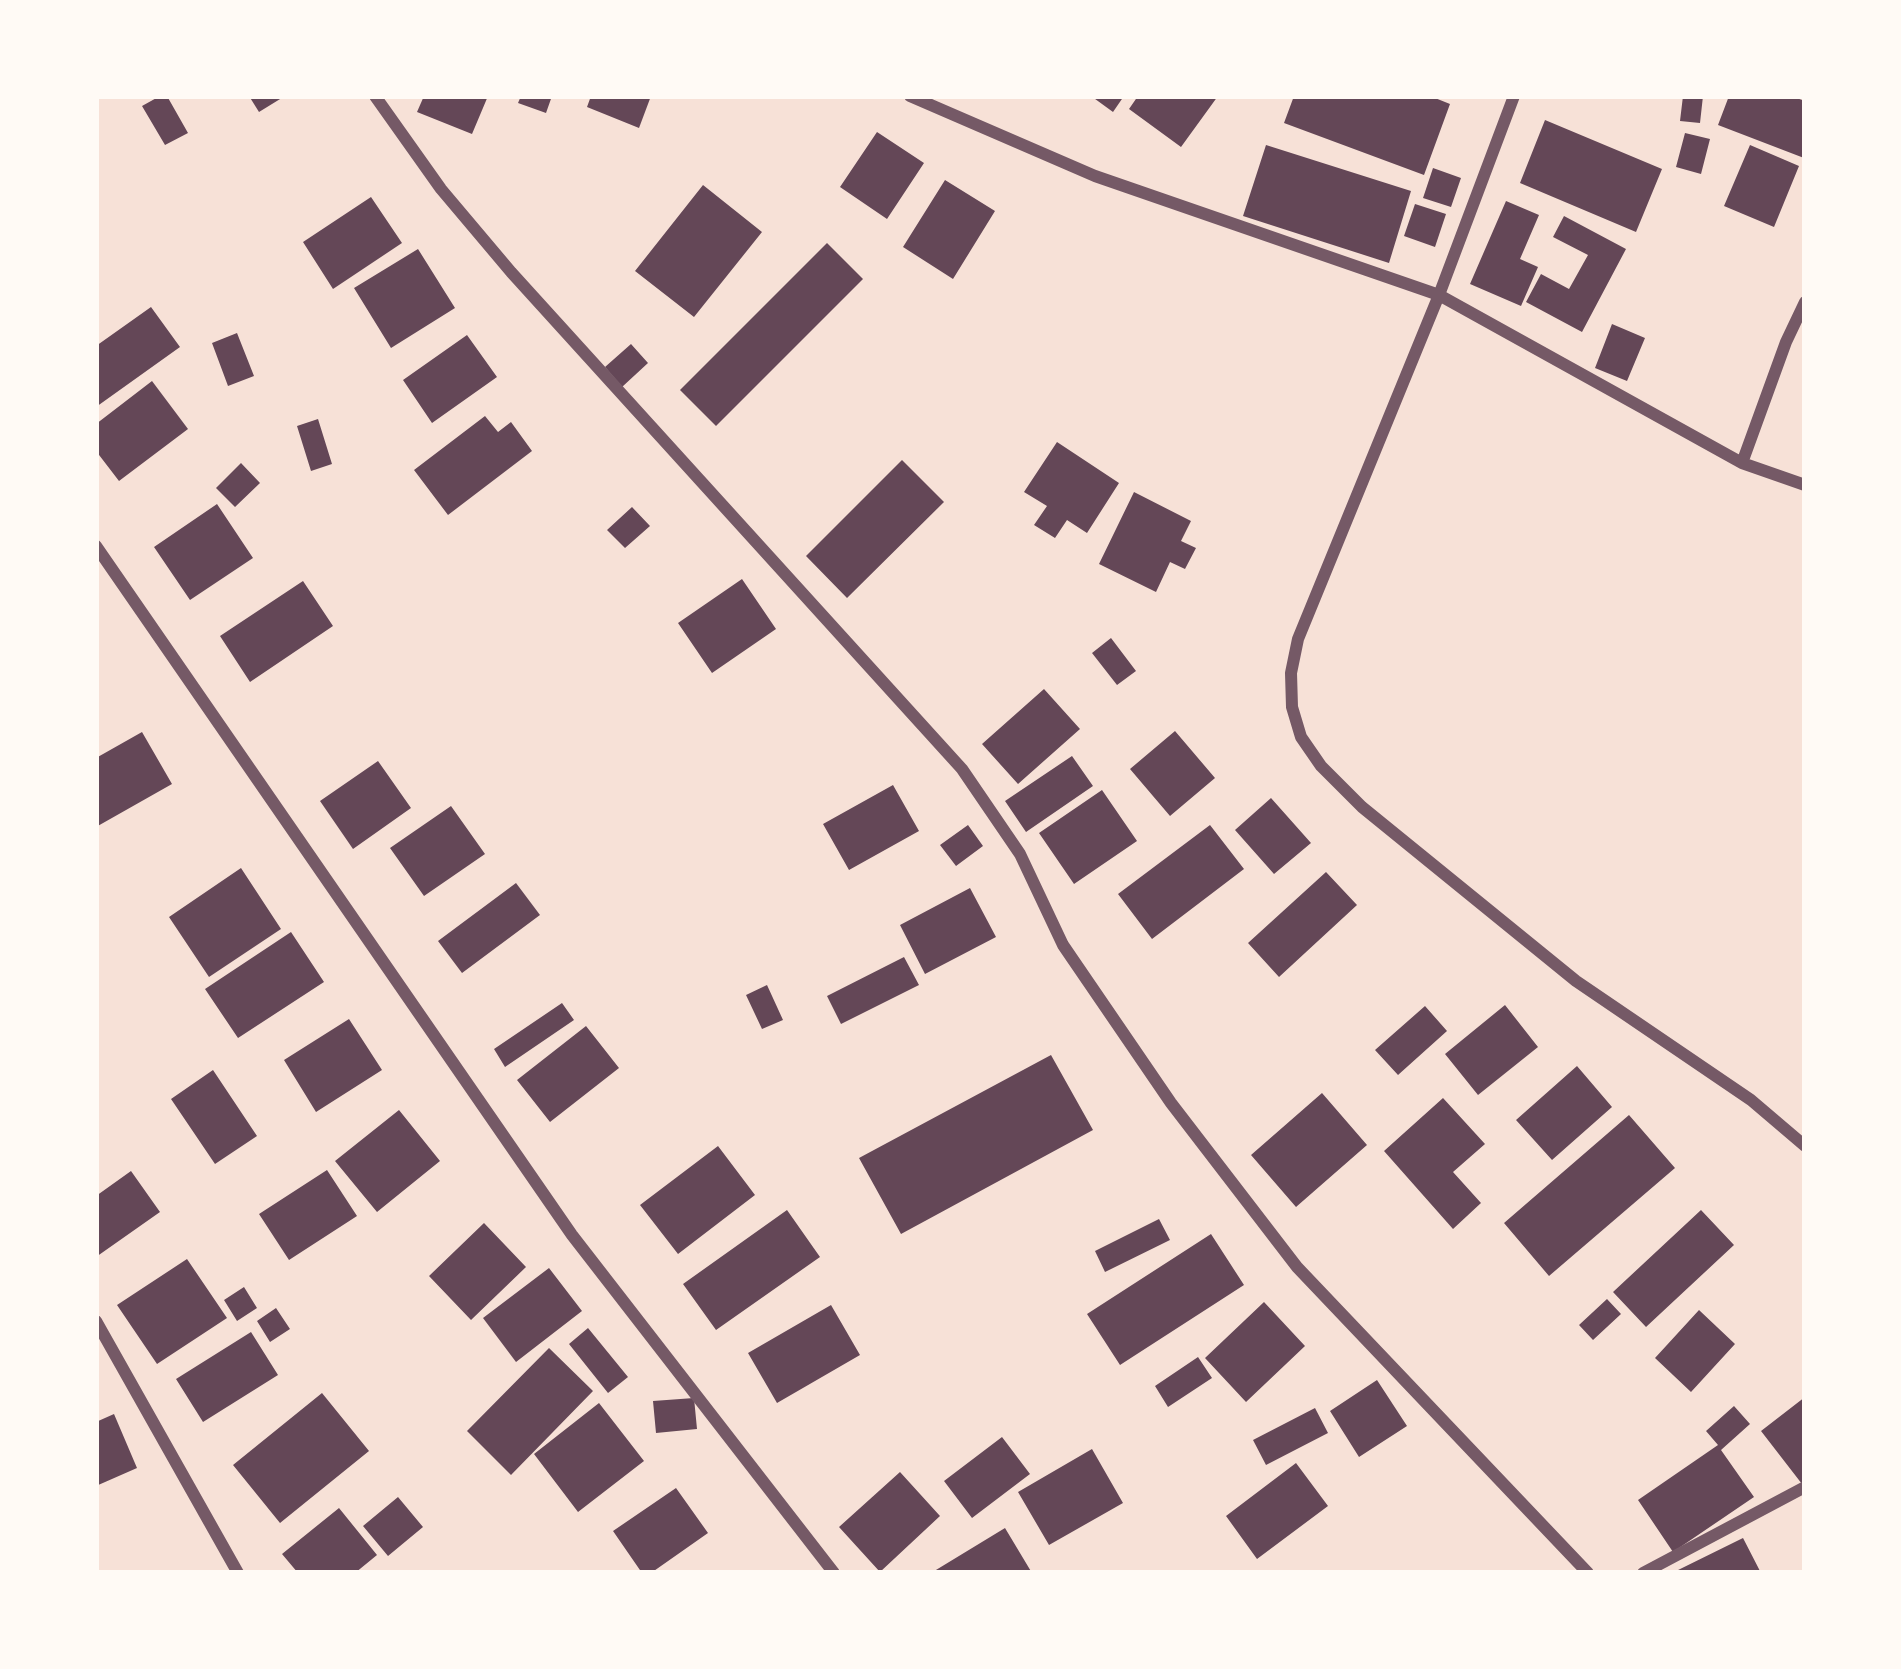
<!DOCTYPE html>
<style>
body{margin:0}
#map{position:relative;width:1901px;height:1669px;overflow:hidden;background:#f7e1d7;font-family:"Alegreya Sans",sans-serif}
canvas{display:block}
.frame{position:absolute;inset:0;border:99px solid #fffaf5;pointer-events:none}
</style>
<div id="map">
<canvas width="1901" height="1669"></canvas>
<div class="frame"></div>
</div>
<script>
const ctx = document.querySelector('canvas').getContext('2d');
ctx.lineJoin = 'round';
function fill(path, color) {
  ctx.fillStyle = color;
  ctx.fill(path, 'evenodd');
}
function shape(rows) {
  const path = new Path2D();
  for (const r of rows) {
    path.moveTo(r[0], r[1]);
    for (let i = 2; i < r.length; i += 2) path.lineTo(r[i], r[i + 1]);
  }
  return path;
}
function stroke(path, color, width, dash) {
  ctx.strokeStyle = color;
  ctx.lineWidth = width;
  ctx.lineCap = dash ? 'butt' : 'round';
  ctx.setLineDash(dash || []);
  ctx.stroke(path);
}
const building = shape([
 [160,96,167,96,188,133,165,145,142,106],
 [249,96,285,96,259,112],
 [424,96,488,96,472,134,417,112],
 [521,96,552,96,546,113,518,103],
 [591,96,651,96,639,128,587,107],
 [1091,96,1124,96,1113,112],
 [1138,96,1218,96,1181,147,1129,109],
 [1294,96,1430,96,1450,104,1424,175,1284,123],
 [1683,96,1703,96,1700,123,1680,121],
 [1729,96,1791,96,1805,101,1804,158,1718,125],
 [1545,120,1662,169,1636,232,1520,183],
 [877,132,924,163,887,219,840,187],
 [1685,133,1710,139,1701,174,1676,167],
 [1266,145,1411,191,1389,263,1243,216],
 [1750,145,1799,166,1774,227,1724,206],
 [1433,168,1461,178,1451,207,1423,198],
 [945,180,995,211,953,279,903,247],
 [703,185,762,232,694,317,635,271],
 [371,197,402,243,333,289,303,242],
 [1506,201,1539,215,1520,259,1538,267,1521,306,1470,284],
 [1415,204,1446,214,1435,247,1404,236],
 [1564,216,1626,249,1582,332,1526,302,1541,274,1569,289,1588,255,1553,237],
 [827,243,863,279,716,426,680,390],
 [418,249,455,308,391,348,354,288],
 [151,307,180,347,96,407,96,346],
 [1612,324,1645,338,1627,381,1595,368],
 [237,333,254,376,228,386,212,343],
 [467,335,497,377,432,423,403,380],
 [631,344,648,363,622,387,605,367],
 [152,381,188,429,119,481,96,451,96,424],
 [485,416,498,432,511,422,532,451,448,515,414,470],
 [318,419,332,464,311,471,297,426],
 [1057,442,1119,483,1087,533,1067,520,1055,538,1034,525,1047,506,1024,492],
 [902,460,944,502,847,598,806,556],
 [241,463,260,483,235,507,216,488],
 [1134,492,1191,521,1181,541,1196,548,1185,569,1170,562,1156,592,1099,564],
 [217,504,253,558,190,600,154,547],
 [632,507,650,526,625,548,607,530],
 [742,579,776,629,712,673,678,623],
 [303,581,333,626,250,682,220,636],
 [1111,638,1136,671,1117,685,1092,653],
 [1044,689,1080,729,1018,784,982,744],
 [1175,731,1215,778,1170,816,1130,769],
 [142,732,172,784,96,827,96,758],
 [1072,756,1093,786,1026,832,1005,801],
 [378,761,411,808,353,849,320,801],
 [893,785,919,831,849,870,823,824],
 [1102,790,1137,841,1074,884,1039,833],
 [1271,798,1311,843,1274,874,1235,830],
 [451,806,485,854,424,896,390,848],
 [968,825,983,846,956,866,940,845],
 [1210,825,1244,869,1152,939,1118,894],
 [241,868,281,929,209,977,169,917],
 [1326,872,1357,905,1279,977,1248,943],
 [516,883,540,915,462,973,438,941],
 [970,888,996,937,925,974,900,925],
 [291,932,324,982,238,1038,205,989],
 [904,957,919,985,841,1024,827,996],
 [767,985,783,1020,762,1029,746,995],
 [562,1003,574,1020,505,1067,494,1049],
 [1505,1005,1538,1047,1478,1095,1445,1054],
 [1425,1006,1447,1031,1398,1075,1375,1050],
 [349,1019,382,1070,316,1112,284,1060],
 [586,1026,619,1068,550,1122,517,1080],
 [1051,1055,1093,1130,901,1234,859,1158],
 [1577,1066,1612,1107,1552,1160,1516,1120],
 [213,1070,257,1136,215,1164,171,1099],
 [1322,1093,1367,1145,1296,1207,1251,1155],
 [1443,1098,1485,1144,1453,1172,1481,1203,1453,1229,1384,1151],
 [399,1110,440,1161,377,1212,335,1161],
 [1629,1115,1675,1168,1549,1276,1504,1223],
 [718,1146,755,1195,678,1254,640,1205],
 [327,1170,357,1216,289,1260,259,1214],
 [131,1171,160,1212,96,1257,96,1196],
 [787,1210,820,1257,716,1330,683,1284],
 [1701,1210,1734,1245,1646,1327,1613,1292],
 [1159,1219,1170,1240,1105,1272,1095,1251],
 [484,1223,526,1267,471,1320,429,1276],
 [1211,1234,1244,1285,1120,1365,1087,1314],
 [187,1259,227,1318,157,1364,117,1305],
 [549,1268,582,1311,516,1362,483,1318],
 [244,1287,257,1308,237,1321,224,1300],
 [1607,1299,1621,1314,1593,1340,1579,1325],
 [1264,1302,1305,1346,1246,1402,1205,1358],
 [831,1305,860,1355,777,1403,748,1353],
 [276,1308,290,1329,270,1342,257,1321],
 [1699,1310,1735,1344,1691,1392,1655,1358],
 [588,1328,628,1377,608,1393,569,1344],
 [251,1332,278,1375,203,1422,176,1379],
 [549,1348,593,1391,511,1475,467,1431],
 [1198,1357,1212,1378,1168,1407,1155,1386],
 [1377,1380,1407,1426,1359,1457,1330,1411],
 [322,1393,369,1451,280,1523,233,1465],
 [1805,1397,1805,1481,1802,1484,1761,1431],
 [694,1398,697,1429,656,1433,653,1401],
 [599,1403,644,1461,578,1512,534,1454],
 [1734,1406,1750,1424,1721,1450,1754,1497,1673,1552,1638,1500,1718,1445,1706,1431],
 [1315,1408,1328,1433,1266,1465,1253,1440],
 [114,1414,137,1468,96,1486,96,1422],
 [1002,1437,1030,1474,972,1518,944,1481],
 [1092,1449,1123,1503,1049,1545,1018,1492],
 [1296,1463,1328,1506,1257,1559,1226,1516],
 [900,1472,940,1516,880,1572,839,1527],
 [676,1488,708,1533,651,1573,642,1573,613,1531],
 [398,1497,423,1527,388,1556,363,1526],
 [339,1508,377,1555,355,1573,298,1573,282,1554],
 [1005,1528,1032,1573,931,1573],
 [1743,1538,1761,1573,1672,1573]
]);
const minor = shape([
 [375,96,441,189,511,272,962,769,1020,854,1063,945,1171,1103,1297,1267,1588,1573],
 [910,96,1095,176,1439,295,1742,463,1805,485],
 [1514,96,1439,295,1298,639,1291,673,1292,707,1301,737,1321,766,1362,807,1576,981,1751,1100,1805,1146],
 [1742,463,1786,342,1805,302],
 [96,546,572,1235,834,1573],
 [96,1321,238,1573],
 [1643,1573,1805,1487]
]);
fill(building, '#644757');
stroke(minor, '#755966', 12);
</script>
